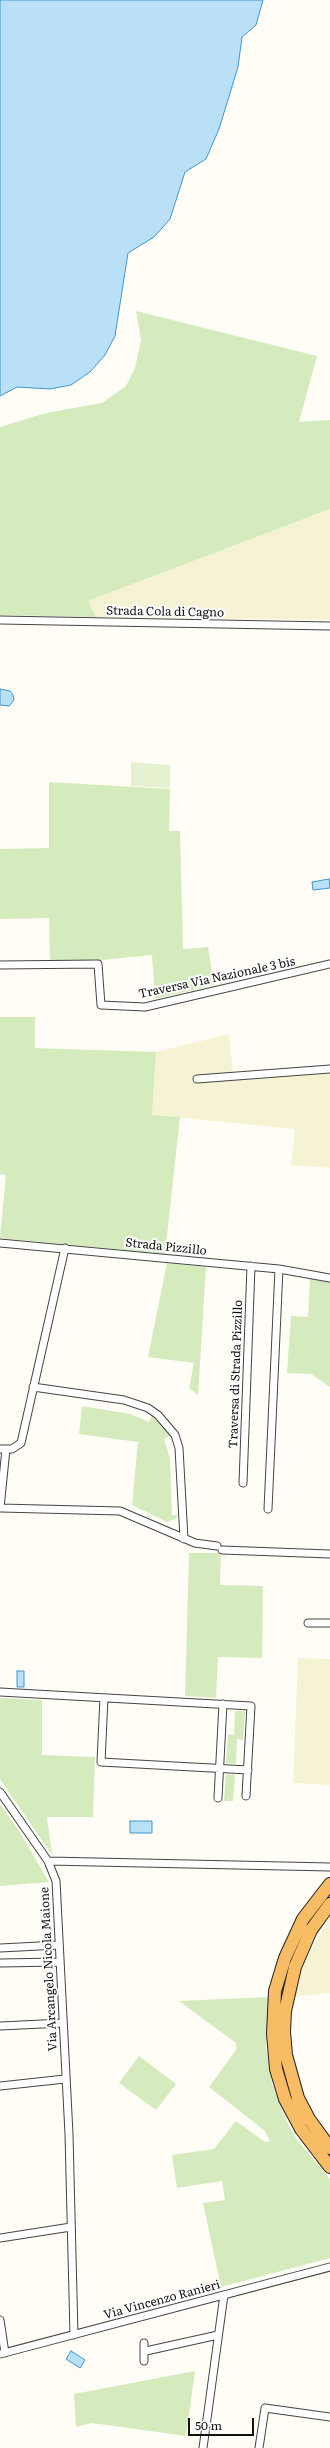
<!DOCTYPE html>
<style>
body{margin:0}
#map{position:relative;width:330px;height:2448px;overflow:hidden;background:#fffdf5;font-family:Literata,serif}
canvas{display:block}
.scale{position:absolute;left:188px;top:2418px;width:66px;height:18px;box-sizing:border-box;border:2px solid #111;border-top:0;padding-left:5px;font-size:12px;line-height:14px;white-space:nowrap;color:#111;-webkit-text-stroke:3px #fff;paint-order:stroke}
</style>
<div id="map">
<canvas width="330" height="2448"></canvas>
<div class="scale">50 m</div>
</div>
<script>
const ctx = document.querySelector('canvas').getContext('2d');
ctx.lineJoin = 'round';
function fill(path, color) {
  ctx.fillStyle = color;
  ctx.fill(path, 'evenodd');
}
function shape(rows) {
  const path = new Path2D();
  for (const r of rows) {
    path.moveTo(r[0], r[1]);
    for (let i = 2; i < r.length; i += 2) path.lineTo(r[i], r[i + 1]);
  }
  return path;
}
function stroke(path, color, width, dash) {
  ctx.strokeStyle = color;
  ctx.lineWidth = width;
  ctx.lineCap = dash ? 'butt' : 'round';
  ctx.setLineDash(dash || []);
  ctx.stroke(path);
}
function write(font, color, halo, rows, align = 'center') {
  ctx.font = font + ' Literata,serif';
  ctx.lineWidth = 4;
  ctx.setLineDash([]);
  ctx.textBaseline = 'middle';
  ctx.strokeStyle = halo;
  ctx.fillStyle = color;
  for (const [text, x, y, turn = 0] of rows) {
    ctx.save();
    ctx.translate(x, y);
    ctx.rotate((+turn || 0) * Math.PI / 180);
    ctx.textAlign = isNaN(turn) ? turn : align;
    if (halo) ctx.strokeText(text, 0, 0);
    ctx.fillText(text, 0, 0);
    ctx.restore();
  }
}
const farmland = shape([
 [330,509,330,620,96,617,88,601],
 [229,1034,233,1074,330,1072,330,1168,291,1165,295,1129,152,1115,156,1052],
 [298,1658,330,1659,330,1785,293,1783],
 [330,1917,330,1993,294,1997,305,1961]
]);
const green = shape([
 [136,311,317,356,299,422,330,420,330,509,88,601,96,617,0,615,0,427,46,413,102,403,126,386,135,368,141,340],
 [49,782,170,789,169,831,180,831,183,949,208,947,214,985,155,999,152,955,102,960,50,960,49,918,0,919,0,849,49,848],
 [0,1017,35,1017,35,1048,156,1052,152,1115,180,1117,165,1254,0,1238,6,1175,0,1174],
 [167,1263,206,1267,198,1395,189,1388,194,1363,148,1357],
 [310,1278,330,1281,330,1387,311,1374,287,1373,291,1316,308,1317],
 [82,1406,130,1414,149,1422,152,1416,161,1424,170,1436,164,1439,170,1459,172,1515,178,1515,176,1519,167,1522,132,1505,138,1442,79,1434],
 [189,1553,221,1553,220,1585,263,1586,262,1658,218,1657,216,1698,185,1696],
 [0,1698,42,1700,42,1755,95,1757,93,1817,47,1817,52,1855,0,1779],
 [235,1711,245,1711,243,1740,237,1739,236,1764,226,1763,228,1734,234,1735],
 [226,1774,235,1775,233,1801,224,1801],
 [0,1804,19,1831,49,1882,0,1886],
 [269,1997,266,2047,272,2084,287,2122,297,2140,330,2179,330,2258,221,2287,203,2203,225,2200,222,2181,177,2188,172,2155,214,2149,236,2121,265,2142,270,2141,265,2131,209,2087,236,2050,236,2043,179,2001],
 [139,2056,176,2084,156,2110,119,2083],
 [195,2371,186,2436,92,2423,76,2427,74,2394]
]);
const pitch = shape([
 [131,762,170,765,170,788,131,786]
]);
const water = shape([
 [0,0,263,0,256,25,242,37,238,67,219,129,206,159,185,172,170,219,154,237,128,253,115,336,105,355,90,372,71,385,50,389,17,387,0,396,0,0],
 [0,689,10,691,13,695,14,700,9,706,0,705,0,689],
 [329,879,330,888,313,890,312,882,329,879],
 [17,1671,24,1671,24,1687,17,1687,17,1671],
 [130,1821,152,1821,152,1833,130,1833,130,1821],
 [71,2351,85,2360,80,2368,66,2359,71,2351]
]);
const minor = shape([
 [0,620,330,626],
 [0,965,98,964,101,1005,145,1007,330,964],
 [197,1079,330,1069],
 [0,1243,279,1269,330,1278],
 [33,1387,124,1400,148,1408,158,1415,175,1435,179,1448,184,1539],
 [0,1449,12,1449,21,1443,65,1248],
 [243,1483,251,1266],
 [0,1508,6,1449],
 [1,1508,120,1511,195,1543,217,1546],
 [268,1509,279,1269],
 [222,1550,330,1554],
 [308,1623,330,1623],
 [0,1692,251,1706,246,1796],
 [104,1698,101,1762,248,1770],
 [0,1792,48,1861,56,1881,69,2134,74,2335],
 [218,1798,223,1704],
 [48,1861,330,1867],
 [0,1948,59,1945],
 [0,1963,60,1962],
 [0,2026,63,2023],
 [0,2086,65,2079],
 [0,2238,71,2227],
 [0,2320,5,2353],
 [146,2351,218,2335],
 [0,2354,330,2267],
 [144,2361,144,2343],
 [203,2448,224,2295],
 [259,2448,265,2408,330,2417]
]);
const trunk = shape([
 [330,1884,303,1919,285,1958,275,1991,273,2034,276,2069,285,2099,301,2129,330,2167],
 [330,1904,311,1930,295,1967,285,2011,284,2032,286,2055,298,2098,309,2119,330,2148]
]);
const streetNames = [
 ["Strada Cola di Cagno",165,612,1],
 ["Traversa Via Nazionale 3 bis",217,978,-12],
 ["Strada Pizzillo",166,1247,6],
 ["Traversa di Strada Pizzillo",236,1374,-88],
 ["Via Arcangelo Nicola Maione",49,1969,-93],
 ["Via Vincenzo Ranieri",162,2300,-15]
];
fill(farmland, '#f6f3d4');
fill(green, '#d5ebbd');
fill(pitch, '#e6f2cf');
fill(water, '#b9e0f7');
stroke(water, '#3f96cf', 1);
stroke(minor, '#444', 9);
stroke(trunk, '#222', 14);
stroke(minor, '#fff', 7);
stroke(trunk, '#f7bc64', 12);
write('12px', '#111', '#fff', streetNames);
</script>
